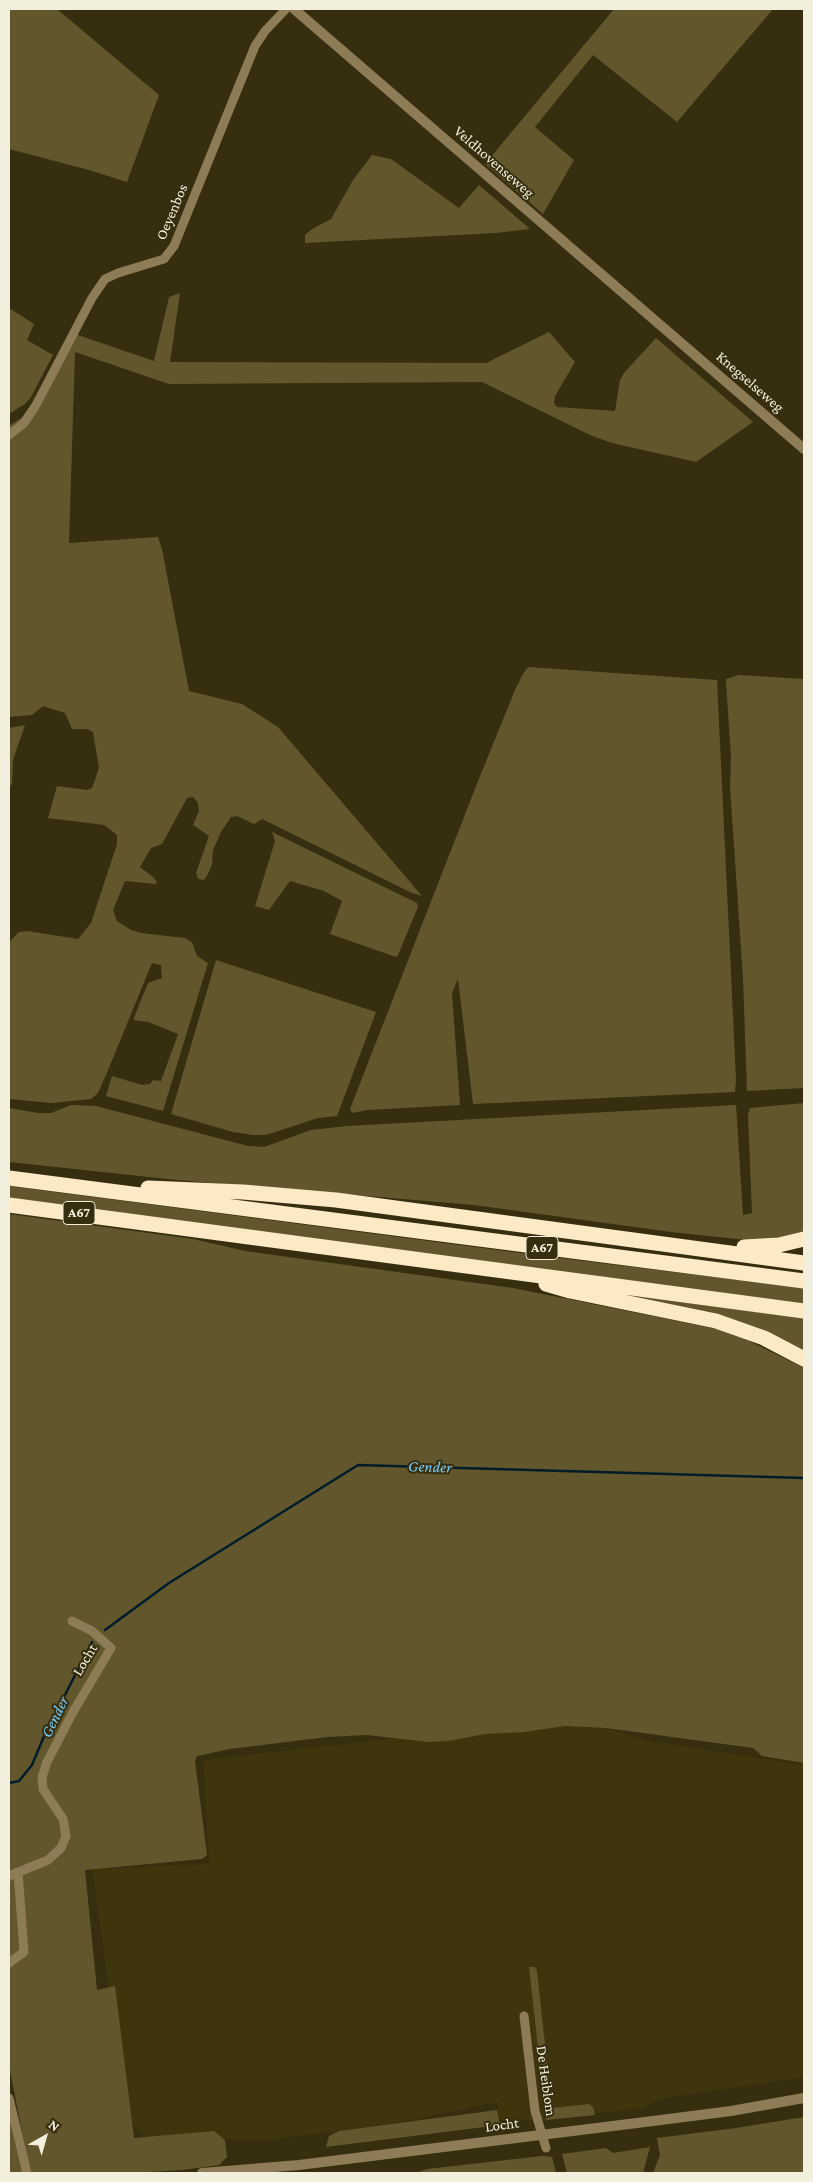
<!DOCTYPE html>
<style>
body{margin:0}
#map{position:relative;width:813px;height:2182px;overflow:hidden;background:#362e0f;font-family:"Crimson Pro",serif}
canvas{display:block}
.frame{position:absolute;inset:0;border:10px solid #f3efdd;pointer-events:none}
.north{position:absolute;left:20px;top:2112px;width:50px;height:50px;-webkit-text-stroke:4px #362e0f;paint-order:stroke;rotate:38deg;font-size:14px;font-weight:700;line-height:20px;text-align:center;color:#f3efdd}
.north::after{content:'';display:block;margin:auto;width:18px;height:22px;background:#f3efdd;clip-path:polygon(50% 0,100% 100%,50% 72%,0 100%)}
</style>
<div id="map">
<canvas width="813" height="2182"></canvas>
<div class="frame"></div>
<div class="north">N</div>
</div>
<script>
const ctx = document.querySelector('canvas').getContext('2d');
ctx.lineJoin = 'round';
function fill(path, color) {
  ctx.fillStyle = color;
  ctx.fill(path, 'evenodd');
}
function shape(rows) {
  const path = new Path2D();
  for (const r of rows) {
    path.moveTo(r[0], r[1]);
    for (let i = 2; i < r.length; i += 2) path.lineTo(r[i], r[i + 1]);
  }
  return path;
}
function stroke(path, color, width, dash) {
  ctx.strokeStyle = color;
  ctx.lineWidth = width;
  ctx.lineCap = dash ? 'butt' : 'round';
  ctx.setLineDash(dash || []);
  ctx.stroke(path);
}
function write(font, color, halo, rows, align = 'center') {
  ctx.font = font + ' "Crimson Pro",serif';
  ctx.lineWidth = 4;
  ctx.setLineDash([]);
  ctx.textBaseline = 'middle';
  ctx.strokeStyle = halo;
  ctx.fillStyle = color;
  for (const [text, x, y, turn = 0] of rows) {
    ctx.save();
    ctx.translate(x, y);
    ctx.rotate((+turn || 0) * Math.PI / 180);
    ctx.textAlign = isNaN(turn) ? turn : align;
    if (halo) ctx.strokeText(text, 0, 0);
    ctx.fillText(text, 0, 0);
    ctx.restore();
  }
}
const built = shape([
 [571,1718,649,1741,804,1765,804,2077,659,2099,645,2107,546,2120,497,2120,498,2102,400,2122,270,2140,146,2137,127,2118,92,1869,209,1864,203,1760]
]);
const green = shape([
 [9,9,57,9,159,95,127,182,89,170,9,149],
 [614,9,773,9,677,122,593,55,535,127,574,160,543,214,485,164],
 [372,155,391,159,459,208,479,185,530,229,496,233,305,243,305,235,312,229,331,219,353,180],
 [180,293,170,362,486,363,549,332,575,362,555,396,554,403,557,407,615,411,620,380,624,373,656,338,753,422,696,462,612,443,590,435,482,382,169,384,75,352,69,543,158,537,162,549,189,691,242,704,278,727,422,896,412,893,262,819,254,824,237,816,231,817,221,832,213,850,212,864,208,874,204,880,198,879,196,873,209,836,193,825,199,811,198,803,193,797,187,798,162,844,151,848,140,867,153,877,157,882,156,884,125,881,113,910,117,921,131,930,141,933,185,938,192,942,197,956,208,963,163,1111,106,1096,112,1076,142,1085,150,1084,153,1080,161,1081,178,1034,148,1022,133,1020,148,983,162,978,161,965,152,963,106,1075,98,1093,91,1099,51,1103,9,1099,9,942,19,932,27,931,78,939,91,923,117,844,117,835,104,825,48,818,57,786,87,790,92,788,99,768,93,732,87,729,72,729,65,713,43,706,32,715,9,717,9,426,33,410,75,334,154,361,169,297],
 [9,308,34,324,27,340,53,355,31,397,25,404,9,414],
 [528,667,717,680,736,1079,735,1092,473,1104,458,979,452,993,460,1105,367,1110,352,1113,350,1109,478,781,515,690,523,674],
 [739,675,804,679,804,1088,747,1091,743,978,730,787,731,757,726,682,726,679],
 [25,725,13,760,12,783,9,790,9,728],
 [272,832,417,903,418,907,398,955,396,957,330,934,342,901,324,891,290,881,269,910,255,906,275,841],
 [216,960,376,1012,337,1116,318,1118,266,1135,253,1135,233,1132,171,1114],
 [804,1103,804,1233,784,1239,756,1241,671,1232,474,1205,177,1180,9,1162,9,1108,38,1113,51,1113,71,1105,96,1106,248,1146,264,1147,311,1130,347,1126,736,1105,743,1215,752,1213,748,1115,750,1108],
 [9,1186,551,1257,804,1288,804,1304,9,1200],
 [9,1214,193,1239,245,1251,513,1288,717,1329,749,1341,804,1368,804,1763,762,1756,753,1748,606,1728,565,1726,524,1732,485,1734,448,1741,428,1742,367,1735,327,1737,230,1749,197,1756,195,1761,207,1855,202,1859,85,1870,97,1990,115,1986,134,2138,214,2131,225,2140,227,2157,219,2165,182,2170,127,2173,30,2173,9,2065],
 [610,1293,804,1318,804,1356],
 [529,1967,535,1967,537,1971,552,2108,589,2104,593,2107,595,2115,546,2120],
 [497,2110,500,2125,326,2147,329,2136,339,2131],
 [9,2114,24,2173,9,2173],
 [804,2117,804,2173,653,2173,660,2155,657,2138,736,2128],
 [650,2147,643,2173,567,2173,562,2154,606,2148,613,2153],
 [542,2156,552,2157,556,2173,417,2173,427,2169]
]);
const stream = shape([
 [105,1630,169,1583,358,1465,804,1478],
 [9,1783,19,1781,32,1765,45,1734,92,1642]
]);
const minor = shape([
 [9,435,24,423,36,405,92,298,105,279,118,273,164,259,174,246,255,46,265,31,286,9],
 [9,1876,48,1860,61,1848,66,1836,63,1819,43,1789,42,1777,47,1762,73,1712,111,1648,92,1631,72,1621],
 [9,1963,24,1952,18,1872],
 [524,2016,535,2111,546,2148],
 [9,2098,27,2173]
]);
const tertiary = shape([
 [294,9,804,449],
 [202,2173,299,2165,653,2121,731,2111,804,2098]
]);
const motorway = shape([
 [9,1178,804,1281],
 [148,1188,243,1192,336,1200,804,1263],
 [9,1205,804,1311],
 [744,1247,779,1245,804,1239],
 [546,1284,570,1291,716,1321,764,1338,804,1359]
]);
const shields = [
 [79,1213,32],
 [542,1248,32]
];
const shieldNames = [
 ["A67",79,1213],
 ["A67",542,1248]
];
const streetNames = [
 ["Veldhovenseweg",494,162,41],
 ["Oeyenbos",172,212,-67],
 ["Knegselseweg",750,382,41],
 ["Locht",85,1660,-59],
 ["De Heiblom",546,2081,82],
 ["Locht",502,2125,-7]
];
const waterNames = [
 ["Gender",430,1467,2],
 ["Gender",55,1717,-64]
];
fill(built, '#3f350c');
fill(green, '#62572c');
stroke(stream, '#011b29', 2.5);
stroke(minor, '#8d7c55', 9);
stroke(tertiary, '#8d7c55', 10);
stroke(motorway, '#fbeac5', 15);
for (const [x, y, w] of shields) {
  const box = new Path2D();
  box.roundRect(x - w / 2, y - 11.5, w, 23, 4);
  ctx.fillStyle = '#362e0f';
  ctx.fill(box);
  stroke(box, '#f3efdd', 1);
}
write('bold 14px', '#f3efdd', null, shieldNames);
write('15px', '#f3efdd', '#362e0f', streetNames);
write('italic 16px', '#7acaf6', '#362e0f', waterNames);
</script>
